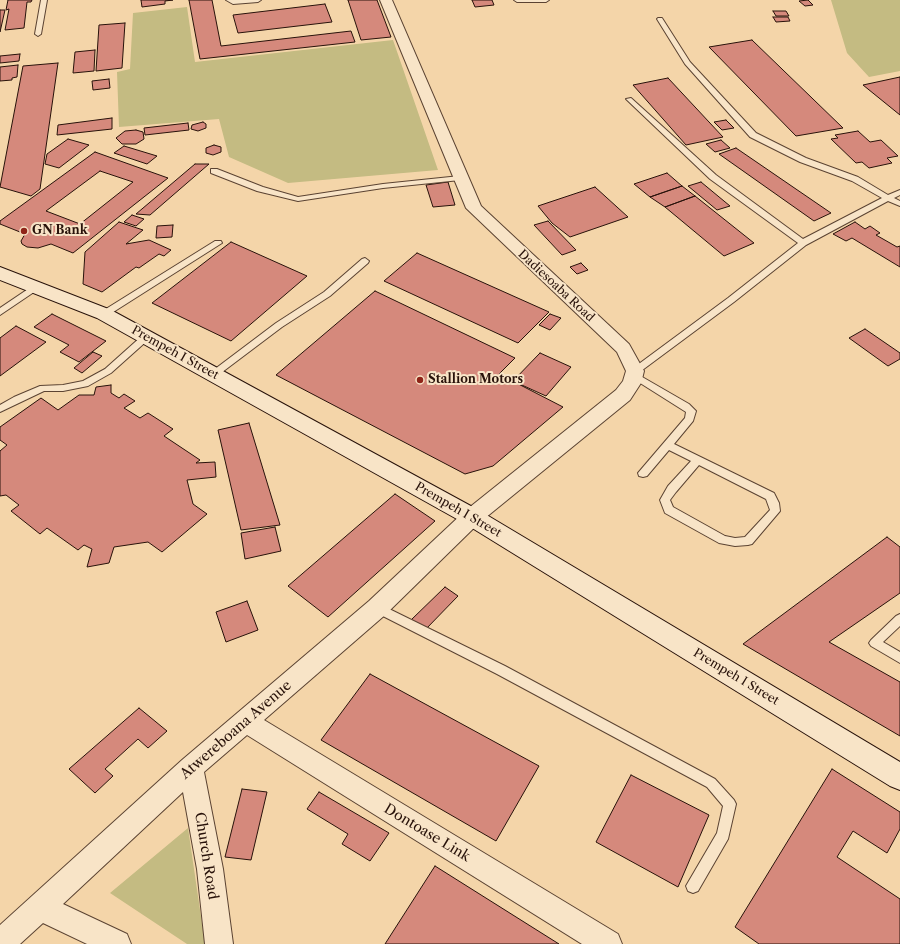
<!DOCTYPE html>
<style>
body{margin:0}
canvas{display:block;background:#f4d5a9}
</style>
<canvas width="900" height="944"></canvas>
<script>
const ctx = document.querySelector('canvas').getContext('2d');
ctx.lineJoin = 'round';
function fill(path, color) {
  ctx.fillStyle = color;
  ctx.fill(path, 'evenodd');
}
function shape(rows) {
  const path = new Path2D();
  for (const r of rows) {
    path.moveTo(r[0], r[1]);
    for (let i = 2; i < r.length; i += 2) path.lineTo(r[i], r[i + 1]);
  }
  return path;
}
function stroke(path, color, width, dash) {
  ctx.strokeStyle = color;
  ctx.lineWidth = width;
  ctx.lineCap = dash ? 'butt' : 'round';
  ctx.setLineDash(dash || []);
  ctx.stroke(path);
}
function write(font, color, halo, rows, align = 'center') {
  ctx.font = font + ' "Libre Caslon Text",serif';
  ctx.lineWidth = 4;
  ctx.setLineDash([]);
  ctx.textBaseline = 'middle';
  ctx.strokeStyle = halo;
  ctx.fillStyle = color;
  for (const [text, x, y, turn = 0] of rows) {
    ctx.save();
    ctx.translate(x, y);
    ctx.rotate((+turn || 0) * Math.PI / 180);
    ctx.textAlign = isNaN(turn) ? turn : align;
    if (halo) ctx.strokeText(text, 0, 0);
    ctx.fillText(text, 0, 0);
    ctx.restore();
  }
}
const green = shape([
 [831,0,900,0,900,71,869,77,847,53],
 [187,7,195,62,393,40,438,170,288,183,229,157,219,119,119,127,117,72,130,69,133,13],
 [188,828,205,944,187,944,110,893]
]);
const building = shape([
 [8,0,32,0,31,2,27,2,24,28,5,30,9,9,6,10,8,0],
 [141,0,173,0,165,1,165,4,142,7,141,0],
 [189,0,212,0,221,46,351,31,355,42,200,59,189,0],
 [348,0,377,0,391,37,361,40,348,0],
 [472,0,492,0,494,5,475,7,472,0],
 [808,0,813,5,805,6,799,1,808,0],
 [325,4,332,22,238,33,233,15,325,4],
 [0,10,5,10,0,32,0,10],
 [773,11,786,11,789,16,776,16,773,11],
 [773,17,788,17,790,21,776,22,773,17],
 [125,23,122,68,96,71,99,25,125,23],
 [752,40,843,128,796,136,709,47,752,40],
 [95,50,94,71,73,73,75,52,95,50],
 [20,54,19,61,0,63,0,56,20,54],
 [58,63,40,189,31,196,0,187,23,66,58,63],
 [18,65,17,77,12,78,12,80,0,81,0,67,18,65],
 [900,77,900,115,863,85,900,77],
 [668,78,723,137,686,145,633,85,668,78],
 [109,79,110,88,93,90,92,81,109,79],
 [112,118,112,129,57,135,58,125,112,118],
 [726,120,734,128,722,130,714,122,726,120],
 [203,122,206,124,206,128,198,131,191,129,192,125,203,122],
 [188,123,189,130,145,135,144,128,188,123],
 [136,130,143,132,144,139,136,144,122,144,116,138,125,131,136,130],
 [858,131,870,142,881,140,898,156,887,158,892,163,869,168,862,162,856,163,831,139,838,138,835,135,858,131],
 [68,139,89,145,59,168,45,164,47,154,68,139],
 [721,140,730,148,715,152,706,144,721,140],
 [214,145,221,147,221,152,213,155,206,153,206,148,214,145],
 [124,146,157,156,147,164,114,153,124,146],
 [736,148,831,213,814,221,719,154,736,148],
 [95,152,168,178,73,253,51,244,38,248,27,247,22,244,21,241,25,234,0,224,0,221,95,152],
 [100,171,133,182,80,224,46,211,100,171],
 [195,164,209,164,150,215,136,214,195,164],
 [667,173,682,186,650,197,634,184,667,173],
 [448,182,455,205,433,207,426,185,448,182],
 [701,182,730,206,717,210,688,186,701,182],
 [682,186,695,196,665,207,650,197,682,186],
 [595,187,628,217,570,237,552,223,538,206,595,187],
 [695,196,754,243,724,256,665,207,695,196],
 [132,215,144,219,136,226,124,222,132,215],
 [548,221,576,250,562,255,534,225,548,221],
 [119,222,143,230,126,244,149,240,171,250,164,256,159,254,139,268,136,267,102,292,83,284,85,252,119,222],
 [855,222,865,229,870,226,880,233,876,235,897,247,900,246,900,267,852,238,846,241,833,234,855,222],
 [173,225,172,237,156,238,157,226,173,225],
 [231,242,307,276,231,341,152,303,231,242],
 [417,253,549,312,518,343,384,281,417,253],
 [581,263,588,270,577,274,570,267,581,263],
 [375,291,515,358,499,374,563,407,493,466,465,474,276,375,375,291],
 [52,314,106,341,79,362,60,352,69,345,34,327,52,314],
 [550,314,561,318,550,330,539,325,550,314],
 [16,326,46,342,0,376,0,338,16,326],
 [865,329,900,353,900,359,888,366,849,338,865,329],
 [93,352,102,356,82,373,74,368,93,352],
 [540,353,571,367,546,396,513,381,540,353],
 [111,385,111,393,119,398,124,394,135,401,124,408,140,418,148,413,173,429,164,436,200,460,196,463,215,462,216,477,187,480,193,504,207,514,162,552,148,542,114,547,109,563,87,567,92,549,84,545,78,550,47,528,40,534,11,511,19,505,6,495,0,496,0,451,7,445,0,440,0,427,41,398,58,410,79,395,94,395,96,387,111,385],
 [249,423,280,525,241,530,218,430,249,423],
 [395,494,435,521,328,617,288,586,395,494],
 [275,527,281,551,245,559,241,533,275,527],
 [887,537,900,547,900,593,829,642,900,682,900,736,743,644,887,537],
 [445,587,458,596,425,630,411,620,445,587],
 [247,601,258,630,226,642,216,612,247,601],
 [370,674,539,766,496,841,321,740,370,674],
 [139,708,167,731,148,748,138,739,105,769,113,776,95,793,69,769,139,708],
 [832,769,900,812,900,829,887,853,853,831,837,857,900,899,900,944,759,944,735,927,832,769],
 [631,775,709,815,678,887,596,842,631,775],
 [242,789,267,792,251,860,225,857,242,789],
 [319,792,389,833,370,861,342,844,348,834,307,809,319,792],
 [435,866,559,944,385,944,435,866]
]);
const lane = shape([
 [41,0,47,0,41,34,38,36,35,34,41,0],
 [226,0,261,0,258,2,233,4,226,0],
 [514,0,549,0,546,2,517,2,514,0],
 [658,18,662,18,690,62,756,133,806,158,858,177,888,195,900,190,900,195,894,198,900,201,900,206,888,201,806,245,734,302,637,374,689,404,696,411,693,421,674,444,774,493,779,503,780,511,752,544,748,545,735,546,719,543,665,513,660,500,668,486,691,461,669,450,647,476,643,477,639,476,638,473,685,418,686,412,629,376,632,373,630,371,632,369,728,298,798,243,710,179,626,99,631,98,716,175,803,239,882,198,852,181,800,162,750,137,685,64,657,19,658,18],
 [699,465,766,499,770,510,745,537,735,538,725,536,673,507,670,500,676,492,699,465],
 [211,169,217,169,263,187,298,197,383,184,460,176,464,178,460,180,383,188,298,201,257,191,211,173,211,169],
 [215,241,221,241,222,243,107,316,101,316,100,314,101,312,215,241],
 [365,258,369,261,368,263,330,296,282,327,217,376,211,376,209,374,211,372,276,323,324,292,362,259,365,258],
 [34,285,37,286,38,288,37,290,0,315,0,308,34,285],
 [146,334,149,335,150,337,149,339,111,373,88,386,63,391,44,391,0,412,0,405,14,397,40,386,63,385,83,381,105,369,143,335,146,334],
 [377,603,505,666,715,779,734,800,736,804,728,839,698,891,693,893,688,891,686,886,717,833,723,806,707,787,497,674,373,611,371,608,373,605,377,603],
 [900,614,900,626,883,642,900,652,900,663,871,646,869,643,871,640,896,616,900,614]
]);
const street = shape([
 [380,0,392,0,481,206,629,344,644,371,641,383,630,400,479,523,385,615,264,720,618,934,622,944,582,944,247,735,204,772,223,869,233,944,205,944,197,869,183,792,63,904,127,934,131,944,87,944,43,923,20,944,0,944,0,925,182,760,369,601,465,511,616,390,623,381,626,371,617,352,466,208,380,0]
]);
const secondary = shape([
 [0,267,111,310,480,511,900,762,900,790,890,786,464,523,97,318,0,280,0,267]
]);
const markers = [
 [24,231,4,"#8f2418"],
 [420,380,4,"#8f2418"]
];
const poiNames = [
 ["GN Bank",32,231],
 ["Stallion Motors",428,380]
];
const streetNames = [
 ["Dadiesoaba Road",556,286,43],
 ["Prempeh I Street",175,353,29],
 ["Prempeh I Street",458,510,30],
 ["Prempeh I Street",736,677,31]
];
const nearStreetnames = [
 ["Atwereboana Avenue",236,730,-41],
 ["Dontoase Link",427,833,31],
 ["Church Road",206,856,81]
];
fill(green, '#c4bb82');
fill(building, '#d5897c');
stroke(building, '#28120a', 1);
stroke(lane, '#5b4332', 2);
stroke(street, '#5b4332', 2);
stroke(secondary, '#28120a', 2);
fill(lane, '#f8e4c7');
fill(street, '#f8e4c7');
fill(secondary, '#f8e4c7');
for (const [x, y, r, color] of markers) {
  const dot = new Path2D();
  dot.arc(x, y, r, 0, 2 * Math.PI);
  ctx.fillStyle = color;
  ctx.fill(dot);
  stroke(dot, '#f8e4c7', 1.5);
}
write('bold 12px', '#28120a', '#f8e4c7', poiNames, 'left');
write('12px', '#28120a', '#f8e4c7', streetNames);
write('14px', '#28120a', '#f8e4c7', nearStreetnames);
</script>
